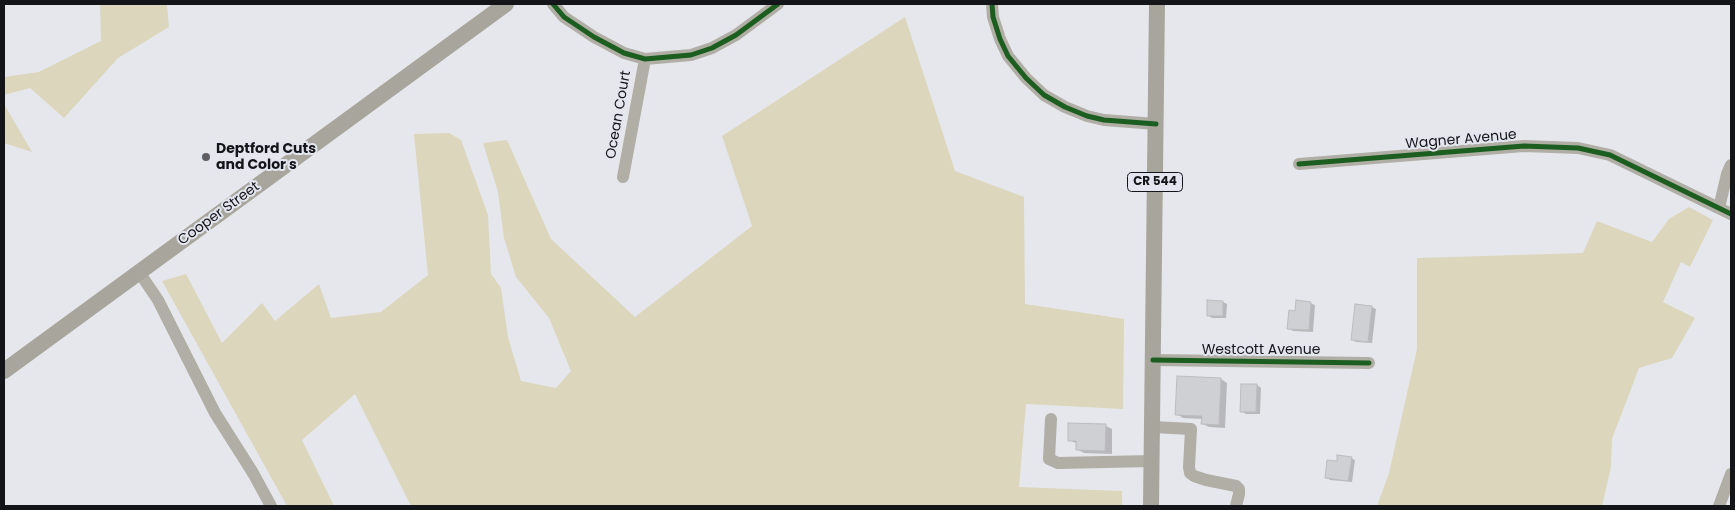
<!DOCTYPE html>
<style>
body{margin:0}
#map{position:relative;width:1735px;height:510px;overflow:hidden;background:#e6e7ec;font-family:Poppins,sans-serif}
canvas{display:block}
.frame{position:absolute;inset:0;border:5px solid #141518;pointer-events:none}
</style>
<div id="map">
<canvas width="1735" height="510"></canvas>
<div class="frame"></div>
</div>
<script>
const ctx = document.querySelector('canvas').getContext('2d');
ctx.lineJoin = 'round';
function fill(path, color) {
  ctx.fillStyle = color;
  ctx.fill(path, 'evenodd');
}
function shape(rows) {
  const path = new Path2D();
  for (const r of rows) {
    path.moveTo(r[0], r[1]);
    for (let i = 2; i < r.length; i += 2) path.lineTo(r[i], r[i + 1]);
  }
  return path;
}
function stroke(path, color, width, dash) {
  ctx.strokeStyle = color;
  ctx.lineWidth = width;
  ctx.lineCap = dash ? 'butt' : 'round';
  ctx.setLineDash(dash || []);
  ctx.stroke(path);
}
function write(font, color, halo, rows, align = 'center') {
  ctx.font = font + ' Poppins,sans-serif';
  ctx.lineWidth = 4;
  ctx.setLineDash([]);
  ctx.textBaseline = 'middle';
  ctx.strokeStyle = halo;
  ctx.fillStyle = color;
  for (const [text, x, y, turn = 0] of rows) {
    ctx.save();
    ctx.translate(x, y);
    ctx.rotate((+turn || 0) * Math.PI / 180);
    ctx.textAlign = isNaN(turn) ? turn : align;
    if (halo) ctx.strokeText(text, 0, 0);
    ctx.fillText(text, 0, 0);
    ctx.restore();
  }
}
const green = shape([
 [100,4,167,4,169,27,118,58,64,118,30,88,4,95,4,77,39,72,101,41],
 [905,17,955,171,1024,197,1025,304,1124,319,1123,409,1026,404,1019,487,1122,491,1122,506,411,506,355,394,302,440,334,506,287,506,162,281,186,274,222,343,262,303,275,321,319,284,331,318,381,312,428,275,414,134,449,133,461,140,488,215,491,274,501,288,508,337,521,381,556,388,571,371,549,318,516,277,504,238,498,192,483,143,507,140,551,239,635,317,752,226,722,136],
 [4,104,32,152,4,143],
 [1689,207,1713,220,1690,267,1681,262,1663,302,1695,318,1672,358,1639,368,1612,439,1611,467,1602,506,1377,506,1389,473,1417,349,1417,258,1583,253,1597,221,1652,242,1669,219]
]);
const shadow = shape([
 [1223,302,1227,304,1226,318,1212,318,1208,315],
 [1310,303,1315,305,1313,332,1293,331,1288,328],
 [1372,307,1376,309,1372,343,1356,342,1352,339],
 [1179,377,1221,379,1227,383,1225,428,1209,427,1203,424,1203,419,1183,418,1177,414],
 [1257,385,1261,388,1260,414,1246,414,1241,411],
 [1106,426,1112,429,1112,454,1084,453,1077,449,1078,444,1069,440],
 [1351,458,1355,460,1352,482,1330,480,1326,477,1338,463]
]);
const building = shape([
 [1207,300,1223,301,1223,316,1207,316,1207,300],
 [1296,300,1311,302,1309,330,1287,329,1289,310,1295,311,1296,300],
 [1355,304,1372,306,1368,342,1351,340,1355,304],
 [1177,376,1221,378,1219,425,1201,424,1202,416,1175,415,1177,376],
 [1241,384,1257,384,1256,412,1240,412,1241,384],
 [1068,423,1106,424,1105,451,1076,450,1076,441,1068,441,1068,423],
 [1337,455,1352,457,1348,481,1325,478,1327,460,1337,461,1337,455]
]);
const minor = shape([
 [553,4,564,17,594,37,624,53,645,59,691,55,712,48,736,35,778,4],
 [992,4,993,17,1000,39,1008,56,1026,78,1044,95,1065,107,1087,116,1104,120,1156,124],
 [1299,164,1524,146,1578,148,1610,155,1731,214],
 [623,177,645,59],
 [1719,208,1727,174,1731,165],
 [139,272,158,300,215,413,253,473,271,506],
 [1153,360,1369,363],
 [1051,419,1049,459,1058,463,1152,461],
 [1153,427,1191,429,1189,467,1190,473,1194,476,1206,480,1236,486,1239,489,1239,494,1236,506],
 [1719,506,1731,474]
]);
const major = shape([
 [4,371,506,4],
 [1151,506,1157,4]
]);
const cycleway = shape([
 [553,4,564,17,594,37,624,53,645,59,691,55,712,48,736,35,778,4],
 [992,4,993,17,1000,39,1008,56,1026,78,1044,95,1065,107,1087,116,1104,120,1156,124],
 [1299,164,1524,146,1578,148,1610,155,1731,214],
 [1153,360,1369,363]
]);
const markers = [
 [206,157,5,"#5e5e62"]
];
const shields = [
 [1155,182,55]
];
const shieldNames = [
 ["CR 544",1155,182]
];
const streetNames = [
 ["Ocean Court",619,115,-80],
 ["Wagner Avenue",1461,140,-5],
 ["Cooper Street",219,214,-36],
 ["Westcott Avenue",1261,350]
];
const poiNames = [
 ["Deptford Cuts",216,149],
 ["and Color s",216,165]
];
fill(green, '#dcd6bd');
fill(shadow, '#0003');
fill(building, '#cfd0d4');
stroke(building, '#bcbcc0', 1);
stroke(minor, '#b0aea5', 12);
stroke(major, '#a8a69c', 16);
stroke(cycleway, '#1b5e20', 5);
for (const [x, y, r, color] of markers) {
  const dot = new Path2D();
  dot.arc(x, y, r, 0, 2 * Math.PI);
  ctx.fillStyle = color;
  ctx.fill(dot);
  stroke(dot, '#e3e6ef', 2);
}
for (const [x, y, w] of shields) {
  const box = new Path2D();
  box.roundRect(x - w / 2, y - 9.5, w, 19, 4);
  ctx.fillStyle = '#e3e6ef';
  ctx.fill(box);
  stroke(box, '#141518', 1);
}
write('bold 12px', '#141518', null, shieldNames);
write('14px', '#141518', '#e3e6ef', streetNames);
write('bold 14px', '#141518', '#e3e6ef', poiNames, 'left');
</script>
